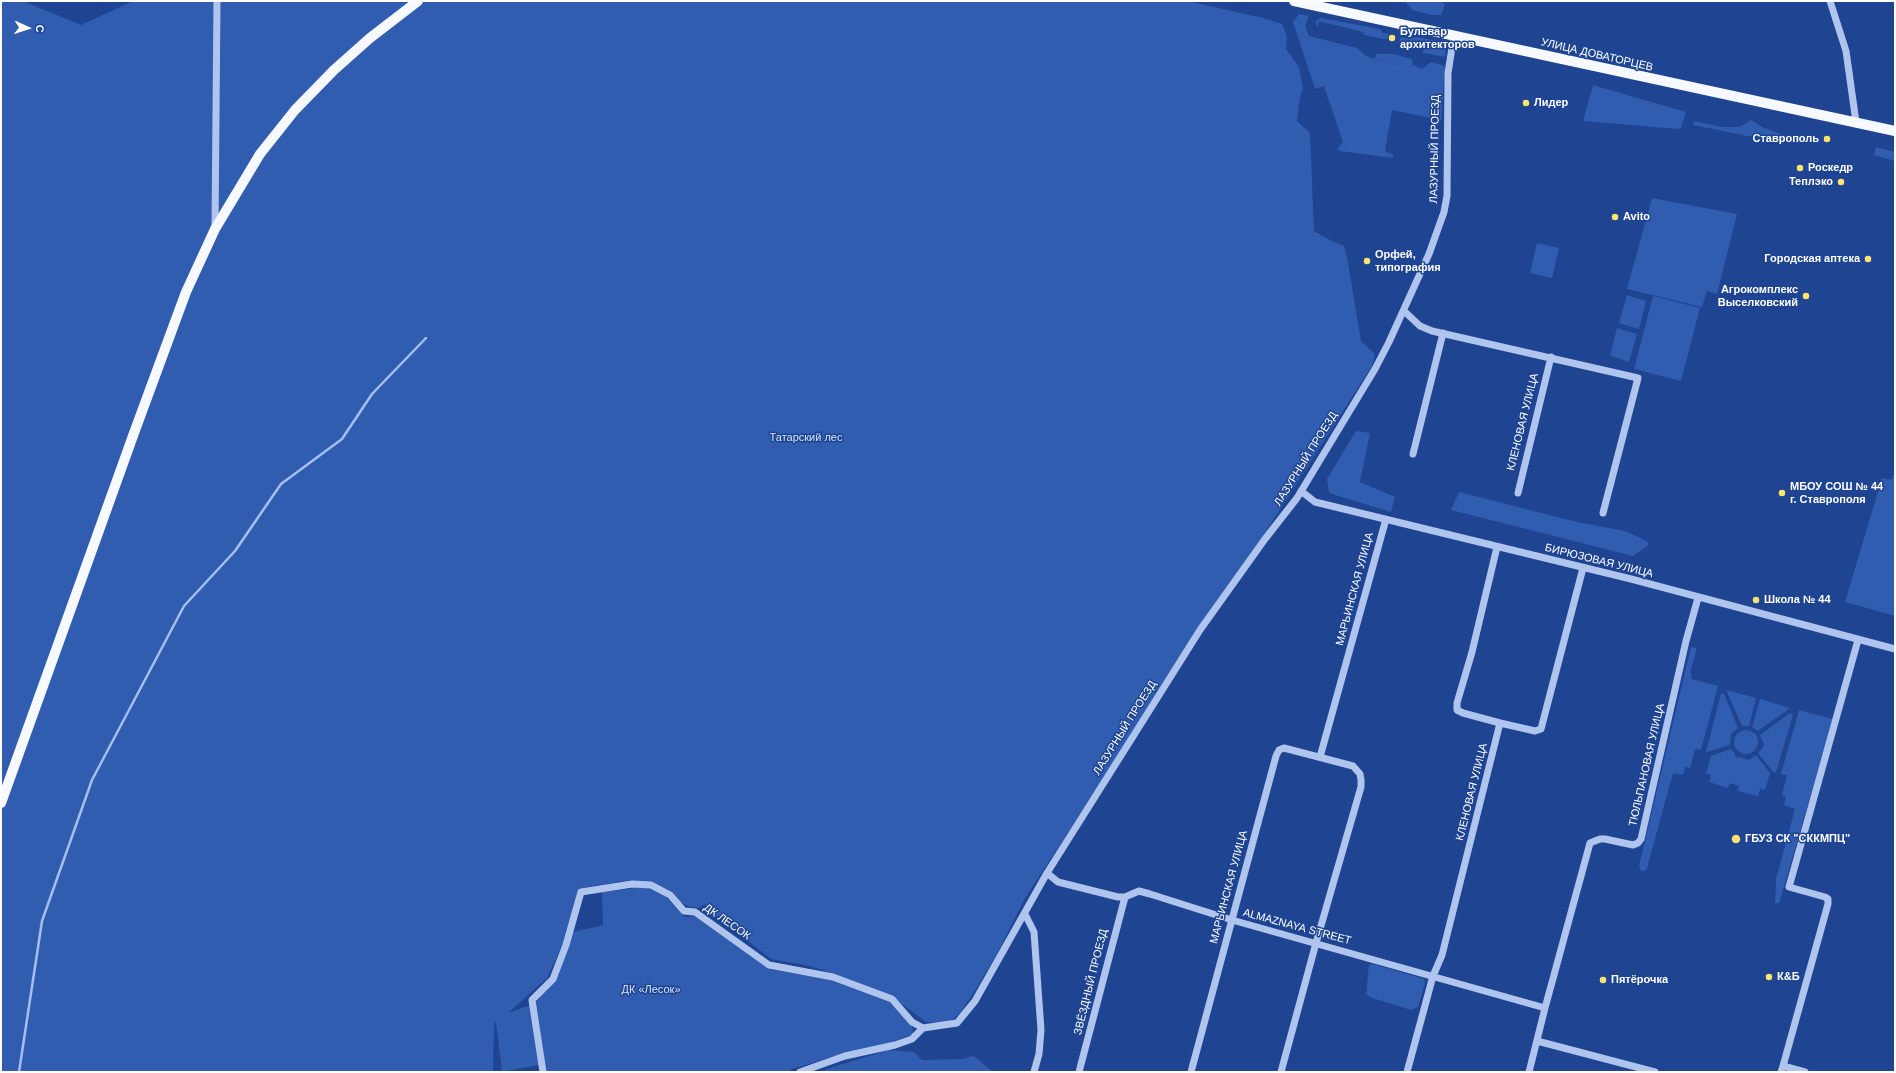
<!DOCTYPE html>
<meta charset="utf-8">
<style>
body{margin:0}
#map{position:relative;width:1896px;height:1073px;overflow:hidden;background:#1e4492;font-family:Arial,sans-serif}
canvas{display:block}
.frame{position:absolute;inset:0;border:2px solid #fff;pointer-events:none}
.north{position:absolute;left:8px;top:8px;width:40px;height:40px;-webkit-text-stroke:3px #1e4492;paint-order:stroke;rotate:93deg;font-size:11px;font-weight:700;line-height:16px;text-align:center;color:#fff}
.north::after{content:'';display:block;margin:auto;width:14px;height:18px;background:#fff;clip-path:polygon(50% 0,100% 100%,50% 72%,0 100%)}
</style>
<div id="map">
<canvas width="1896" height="1073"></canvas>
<div class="frame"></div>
<div class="north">С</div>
</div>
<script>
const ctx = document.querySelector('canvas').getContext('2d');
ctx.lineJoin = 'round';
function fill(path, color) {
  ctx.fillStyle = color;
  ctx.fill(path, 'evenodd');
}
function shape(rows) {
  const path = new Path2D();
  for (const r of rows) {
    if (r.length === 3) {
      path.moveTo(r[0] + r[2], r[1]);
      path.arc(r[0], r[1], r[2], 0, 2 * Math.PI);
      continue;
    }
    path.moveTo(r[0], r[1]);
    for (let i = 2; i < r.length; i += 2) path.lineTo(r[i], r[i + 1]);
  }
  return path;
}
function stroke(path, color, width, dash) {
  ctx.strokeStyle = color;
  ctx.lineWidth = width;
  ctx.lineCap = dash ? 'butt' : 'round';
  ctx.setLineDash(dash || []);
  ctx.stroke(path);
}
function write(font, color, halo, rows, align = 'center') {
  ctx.font = font + ' Arial,sans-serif';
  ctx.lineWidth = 3;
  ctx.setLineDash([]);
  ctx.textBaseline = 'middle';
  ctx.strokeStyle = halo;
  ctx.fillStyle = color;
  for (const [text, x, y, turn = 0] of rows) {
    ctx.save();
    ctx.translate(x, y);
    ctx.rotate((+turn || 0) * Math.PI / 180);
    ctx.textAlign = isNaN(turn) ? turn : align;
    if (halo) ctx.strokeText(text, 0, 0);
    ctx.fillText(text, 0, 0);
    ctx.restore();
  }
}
const green = shape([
 [1,1,23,1,81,25,133,1,1188,1,1263,18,1282,24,1287,37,1286,49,1299,67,1303,88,1300,97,1297,121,1310,133,1314,231,1330,240,1344,246,1348,262,1361,341,1375,354,1372,366,1272,522,1025,898,997,954,979,984,961,1012,948,1024,926,1022,895,999,829,972,810,966,771,959,721,920,705,904,699,908,690,907,664,895,685,917,694,916,772,970,833,980,891,1002,912,1024,913,1034,889,1043,839,1055,792,1069,788,1072,545,1072,543,1064,502,1072,496,1022,494,1024,493,1072,1,1072],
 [630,880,644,887,602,892,603,925,573,932,558,972,536,1003,508,1013,547,978,566,937,580,888],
 [1405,1,1440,1,1445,4,1441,15,1433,15,1412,10],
 [1299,14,1309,16,1305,26,1309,36,1357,48,1366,56,1410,68,1414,65,1422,69,1431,62,1445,66,1441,120,1392,110,1385,151,1393,155,1393,158,1340,151,1337,149,1343,142,1324,86,1315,89,1293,22],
 [1320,18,1380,29,1383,33,1391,34,1390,40,1364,35,1363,32,1319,21,1318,27,1315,22],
 [1401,37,1409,39,1416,37,1443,42,1446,47,1445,57,1423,53,1423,49,1399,43],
 [1376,54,1393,54,1412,59,1413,65,1410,68,1375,58],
 [1593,85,1686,112,1681,128,1677,129,1583,121],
 [1751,120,1762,127,1781,134,1781,140,1777,142,1693,125,1694,121,1722,127,1740,127],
 [1876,147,1895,152,1895,161,1874,155],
 [1652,198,1737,214,1717,294,1707,291,1702,307,1627,289],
 [1537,243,1559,248,1552,278,1530,273],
 [1627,295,1646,301,1639,329,1619,323],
 [1653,296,1700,308,1681,381,1634,369],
 [1617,328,1637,334,1629,362,1610,356],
 [1356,431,1370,433,1360,482,1395,497,1391,512,1329,493,1327,479],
 [1895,471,1895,616,1845,602,1882,478,1892,480],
 [1459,492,1577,522,1625,531,1647,541,1649,545,1633,556,1451,510],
 [1691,647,1696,648,1696,651,1690,673,1692,675,1691,679,1718,686,1701,750,1695,749,1690,768,1685,767,1683,775,1673,773,1647,868,1645,871,1641,871,1639,866],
 [1726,690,1756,698,1749,726,1742,726],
 [1721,693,1724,694,1738,728,1731,734,1730,745,1707,752,1706,752],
 [1760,699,1790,708,1758,731,1752,727],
 [1799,710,1833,719,1780,900,1779,903,1775,903,1776,879,1795,809,1784,805,1786,796,1782,795,1787,775,1781,774],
 [1790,713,1793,715,1776,772,1773,772,1758,753,1762,749,1764,744,1760,735],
 [1746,742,12],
 [1731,749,1735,753,1734,755,1738,758,1740,757,1749,760,1756,755,1770,773,1765,790,1760,789,1758,796,1738,791,1739,786,1730,783,1728,788,1709,782,1711,775,1706,773,1711,756],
 [1373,964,1424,979,1425,983,1418,1007,1411,1010,1372,998,1366,994,1369,965],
 [889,1050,914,1052,922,1060,962,1059,974,1056,993,1072,821,1072,833,1067]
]);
const stream = shape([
 [19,1072,42,921,92,780,184,606,235,551,281,484,342,439,372,394,426,338]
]);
const minor = shape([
 [1830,1,1846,51,1856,122],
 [215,227,217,1],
 [1404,311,1420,326,1432,331,1638,378,1603,513],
 [1413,454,1443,333],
 [1301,491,1315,502,1631,579,1895,649],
 [1518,493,1551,357],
 [1500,723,1535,731,1541,729,1583,568],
 [1320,757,1386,519],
 [1047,873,1058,882,1118,897,1125,897,1139,891,1150,894,1232,920,1545,1008],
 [1025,914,1034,932,1041,1030,1039,1054,1034,1072],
 [1537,1041,1655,1072],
 [1783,1066,1828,904,1828,899,1825,897,1789,887,1858,640],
 [543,1072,532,1000,553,979,566,945,581,892,632,884,651,885,670,895,684,911,695,912,769,965,833,977,892,999,912,1022,923,1028,957,1023,975,1001,1047,873,1156,700,1200,630,1265,539,1297,498,1375,369,1389,342,1429,254,1444,212,1447,196,1448,73,1454,35],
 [800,1072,845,1056,895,1045,912,1039,923,1028],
 [1079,1072,1125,897],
 [1191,1072,1276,756,1279,750,1284,748,1353,766,1360,774,1361,780,1361,787,1316,943,1281,1072],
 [1407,1072,1433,976,1442,955,1500,723,1463,713,1457,710,1457,703,1472,652,1497,547],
 [1529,1072,1545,1008,1590,843,1600,839,1605,839,1633,845,1638,843,1641,839,1686,641,1698,598],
 [1781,1072,1783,1066,1805,1072]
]);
const major = shape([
 [1294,1,1895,131],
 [1,803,134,433,186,292,215,229,260,154,295,110,334,70,370,38,418,1]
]);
const markers = [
 [1392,38,4,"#fde36f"],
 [1526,103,4,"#fde36f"],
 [1827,139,4,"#fde36f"],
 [1800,168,4,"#fde36f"],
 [1841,182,4,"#fde36f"],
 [1615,217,4,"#fde36f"],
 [1868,259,4,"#fde36f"],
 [1367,261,4,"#fde36f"],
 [1806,296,4,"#fde36f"],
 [1782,493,4,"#fde36f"],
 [1756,600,4,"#fde36f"],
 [1736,839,5,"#fde36f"],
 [1769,977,4,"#fde36f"],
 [1603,980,4,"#fde36f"]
];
const poiNames = [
 ["Бульвар",1400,32],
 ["архитекторов",1400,45],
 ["Лидер",1534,103],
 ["Ставрополь",1819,139,"right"],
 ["Роскедр",1808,168],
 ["Теплэко",1833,182,"right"],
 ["Avito",1623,217],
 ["Орфей,",1375,255],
 ["типография",1375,268],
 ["Городская аптека",1860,259,"right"],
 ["Агрокомплекс",1798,290,"right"],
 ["Выселковский",1798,303,"right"],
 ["МБОУ СОШ № 44",1790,487],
 ["г. Ставрополя",1790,500],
 ["Школа № 44",1764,600],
 ["ГБУЗ СК \"СККМПЦ\"",1745,839],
 ["К&Б",1777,977],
 ["Пятёрочка",1611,980]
];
const streetNames = [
 ["УЛИЦА ДОВАТОРЦЕВ",1597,55,13],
 ["ЛАЗУРНЫЙ ПРОЕЗД",1435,149,-89],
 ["КЛЕНОВАЯ УЛИЦА",1523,422,-76],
 ["ЛАЗУРНЫЙ ПРОЕЗД",1306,459,-58],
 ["БИРЮЗОВАЯ УЛИЦА",1599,561,14],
 ["МАРЬИНСКАЯ УЛИЦА",1355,589,-75],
 ["ЛАЗУРНЫЙ ПРОЕЗД",1125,728,-58],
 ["ТЮЛЬПАНОВАЯ УЛИЦА",1647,765,-77],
 ["КЛЕНОВАЯ УЛИЦА",1472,792,-76],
 ["МАРЬИНСКАЯ УЛИЦА",1229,887,-75],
 ["ДК ЛЕСОК",727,922,35],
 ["ALMAZNAYA STREET",1297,927,15],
 ["ЗВЁЗДНЫЙ ПРОЕЗД",1091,982,-76]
];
const parkNames = [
 ["Татарский лес",806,438],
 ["ДК «Лесок»",651,990]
];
fill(green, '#315db0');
stroke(stream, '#a3beef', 2.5);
stroke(minor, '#afc5ee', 7);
stroke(major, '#f6f9ff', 10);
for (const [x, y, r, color] of markers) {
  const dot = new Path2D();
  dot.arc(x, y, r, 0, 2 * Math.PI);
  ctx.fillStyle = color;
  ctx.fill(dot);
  stroke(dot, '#1e4492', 1.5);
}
write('bold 11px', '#fff', '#1e4492', poiNames, 'left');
write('11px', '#fff', '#1e4492', streetNames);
write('11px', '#d5e2fa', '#1e4492', parkNames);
</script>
